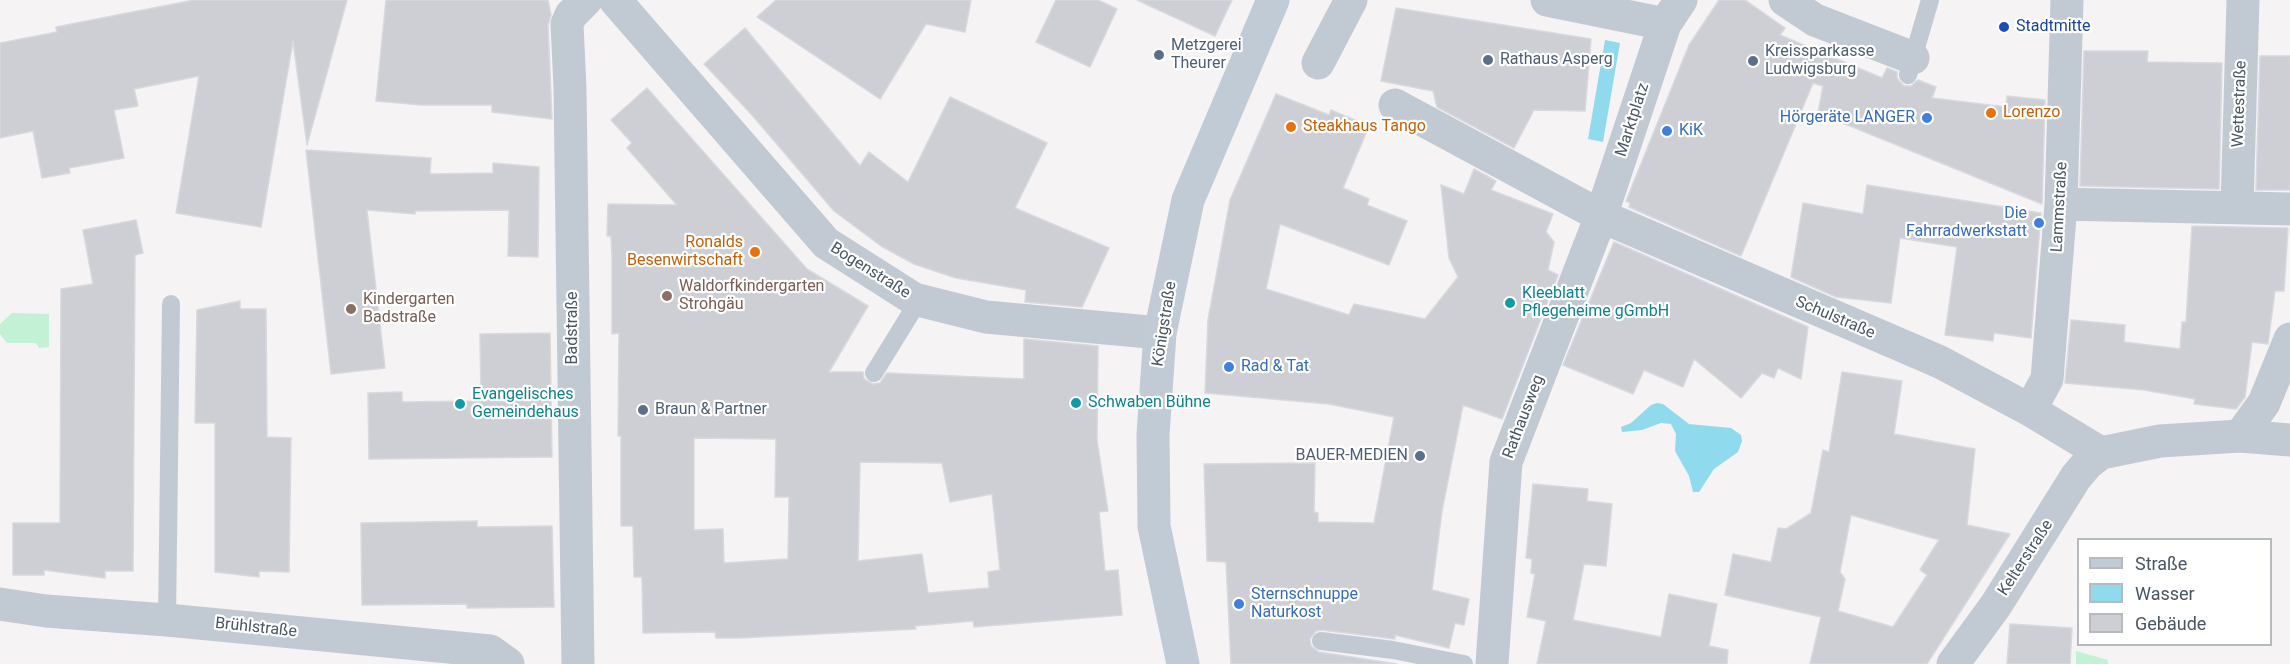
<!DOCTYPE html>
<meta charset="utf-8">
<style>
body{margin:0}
#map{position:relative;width:2290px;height:664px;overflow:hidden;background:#f5f3f3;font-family:Roboto,sans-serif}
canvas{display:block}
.legend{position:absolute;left:2077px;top:538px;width:195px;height:108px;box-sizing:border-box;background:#fff;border:2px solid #b7bbc0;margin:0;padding:8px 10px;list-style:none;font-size:18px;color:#4a5661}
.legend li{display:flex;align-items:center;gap:12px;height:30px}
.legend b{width:30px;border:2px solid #b7bbc0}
</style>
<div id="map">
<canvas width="2290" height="664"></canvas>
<ul class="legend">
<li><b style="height:8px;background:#c1cbd6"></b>Straße</li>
<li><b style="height:16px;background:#90daee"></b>Wasser</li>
<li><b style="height:16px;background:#cdcfd5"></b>Gebäude</li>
</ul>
</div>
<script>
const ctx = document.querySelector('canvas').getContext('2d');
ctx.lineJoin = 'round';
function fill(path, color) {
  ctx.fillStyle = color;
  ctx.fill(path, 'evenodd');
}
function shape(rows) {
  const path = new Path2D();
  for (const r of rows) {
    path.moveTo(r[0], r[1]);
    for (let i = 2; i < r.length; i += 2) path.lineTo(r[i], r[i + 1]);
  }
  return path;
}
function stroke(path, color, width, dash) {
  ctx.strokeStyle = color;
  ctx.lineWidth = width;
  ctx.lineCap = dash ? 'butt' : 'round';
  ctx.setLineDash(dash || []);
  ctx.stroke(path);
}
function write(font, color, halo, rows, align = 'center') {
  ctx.font = font + ' Roboto,sans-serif';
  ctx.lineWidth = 4.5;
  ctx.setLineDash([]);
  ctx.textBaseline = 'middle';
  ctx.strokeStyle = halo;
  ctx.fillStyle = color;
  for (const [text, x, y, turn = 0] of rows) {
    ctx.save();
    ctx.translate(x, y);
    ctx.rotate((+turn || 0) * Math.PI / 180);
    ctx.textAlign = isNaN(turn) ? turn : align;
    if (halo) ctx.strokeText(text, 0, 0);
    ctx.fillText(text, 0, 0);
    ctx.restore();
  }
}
const green = shape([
 [12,313,49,314,49,347,39,348,36,343,7,343,0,334,0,324],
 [2076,651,2108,660,2108,664,2076,664]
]);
const water = shape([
 [1605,40,1620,43,1603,142,1588,139],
 [1657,403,1663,404,1689,424,1731,428,1741,435,1742,441,1738,452,1714,469,1699,492,1693,492,1689,476,1675,451,1676,434,1671,424,1661,423,1642,430,1622,432,1621,427,1631,423,1651,405]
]);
const building = shape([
 [194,0,347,0,307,145,293,41,261,227,176,213,199,76,134,89,138,106,114,110,124,158,69,168,70,173,42,178,33,131,0,138,0,43,57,32,56,27,194,0],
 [386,0,548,0,551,15,548,25,552,119,492,112,492,105,422,105,376,101,386,0],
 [776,0,971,0,965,32,926,24,880,99,757,17,776,0],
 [1056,0,1098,0,1117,9,1090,67,1036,42,1056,0],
 [1137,0,1232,0,1215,36,1137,0],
 [1719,0,1745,0,1785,28,1780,35,1882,78,1887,68,1897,72,1897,78,1904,86,1911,86,1918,80,1936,87,1932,98,2006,107,2007,96,2045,100,2042,204,1818,113,1823,86,1813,83,1741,256,1629,207,1630,203,1626,201,1689,45,1719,0],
 [1396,8,1591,39,1585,111,1534,110,1514,148,1437,107,1433,91,1381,81,1396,8],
 [745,28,860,166,869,152,908,182,950,97,1047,143,1015,208,1109,248,1082,307,1025,302,1026,290,956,278,914,264,881,246,834,211,752,115,704,64,745,28],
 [2084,51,2148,51,2147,62,2222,63,2219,189,2080,186,2084,51],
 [2260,56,2290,56,2290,190,2256,190,2260,56],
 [647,88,807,269,868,306,829,372,863,372,864,379,873,384,880,383,887,373,1024,379,1024,339,1098,346,1097,440,1108,511,1099,512,1105,571,1118,570,1122,615,974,627,973,621,915,626,916,629,740,638,716,638,715,632,643,633,642,577,634,577,633,526,621,526,621,436,618,436,619,333,612,334,612,257,611,236,607,236,608,204,677,205,627,148,632,143,611,120,647,88],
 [694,438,776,439,775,497,789,497,788,559,724,563,723,529,694,530,694,438],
 [860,462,942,463,950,502,992,494,1000,570,988,572,989,588,928,593,922,554,858,561,860,462],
 [1276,94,1329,115,1331,110,1369,126,1343,188,1369,199,1367,205,1407,221,1389,265,1280,224,1266,289,1349,315,1354,304,1425,319,1458,277,1449,258,1441,185,1464,194,1474,169,1496,181,1491,190,1553,214,1546,232,1554,242,1548,270,1558,275,1502,419,1463,405,1442,511,1432,590,1469,599,1464,625,1455,623,1449,648,1395,635,1395,639,1322,630,1316,631,1310,639,1311,646,1319,652,1397,664,1231,664,1226,562,1207,561,1204,464,1315,463,1314,512,1318,513,1318,522,1374,523,1394,417,1329,404,1205,393,1208,320,1230,200,1276,94],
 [306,150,431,158,430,174,493,173,493,163,539,167,538,257,508,256,509,210,415,211,415,214,367,210,385,368,331,374,306,150],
 [1867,185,2041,213,2031,338,1994,333,1993,341,1945,335,1957,247,1900,238,1891,303,1836,297,1791,277,1803,203,1863,214,1867,185],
 [136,220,143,253,135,255,133,571,105,571,105,578,44,570,44,575,13,575,13,523,60,523,61,289,93,284,83,230,136,220],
 [2192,226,2288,228,2284,291,2275,291,2268,344,2252,342,2245,397,2236,409,2194,404,2195,399,2144,390,2065,383,2071,320,2125,325,2124,342,2180,349,2182,322,2186,322,2192,226],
 [1614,242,1808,327,1801,379,1778,368,1774,378,1762,373,1741,398,1694,359,1683,387,1644,370,1633,394,1563,365,1614,242],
 [240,301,240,309,266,309,267,437,291,438,289,572,259,571,259,577,215,572,215,423,195,423,197,310,240,301],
 [550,333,552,457,369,459,368,393,402,392,402,402,481,401,480,334,550,333],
 [1842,372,1902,381,1894,434,1975,449,1967,525,2010,534,1927,664,1810,664,1821,617,1725,595,1733,554,1771,562,1778,528,1786,529,1811,513,1823,450,1829,452,1842,372],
 [1851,515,1939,540,1920,570,1927,575,1893,627,1838,611,1845,579,1840,572,1851,515],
 [1533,484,1588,489,1587,501,1612,504,1606,566,1584,564,1573,620,1661,637,1669,594,1717,604,1709,646,1728,650,1727,664,1537,664,1546,621,1527,617,1535,574,1531,573,1532,559,1526,558,1533,484],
 [477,521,477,527,552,526,554,607,467,608,467,604,362,605,361,523,477,521],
 [2010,624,2072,628,2070,664,2007,664,2010,624]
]);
const lane = shape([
 [1908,75,1930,0],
 [874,373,919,300],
 [167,620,171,304],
 [1321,641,1393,650,1464,664]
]);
const street = shape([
 [615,0,826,243,914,299,986,317,1160,333],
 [1547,0,1665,24,1681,0],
 [1785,0,1815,20,1913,58],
 [1318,63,1351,0],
 [1395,105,1601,216,1940,362,2030,410,2101,453],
 [2061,204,2290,209],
 [2237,207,2243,0],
 [2030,410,2047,379,2061,204,2067,0],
 [2240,436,2264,403,2290,339],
 [0,604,46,611,167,620,490,651,508,664],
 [578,664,570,88,567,24,571,15,586,0],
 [1492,664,1506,462,1601,216,1665,24],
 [1953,664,1996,605,2076,477,2087,464,2101,453,2160,441,2240,436,2290,440]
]);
const secondary = shape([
 [1183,664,1154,526,1153,435,1160,333,1188,200,1273,0]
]);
const markers = [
 [2004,27,6,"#1a4fb4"],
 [1159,55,6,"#5c6f8a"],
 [1488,60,6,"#5c6f8a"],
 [1753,61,6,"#5c6f8a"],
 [1991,113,6,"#e8710a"],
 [1927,118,6,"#3f7fe0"],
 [1291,127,6,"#e8710a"],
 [1667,131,6,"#3f7fe0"],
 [2039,223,6,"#3f7fe0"],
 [755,252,6,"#e8710a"],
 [667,296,6,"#8d6e63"],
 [1510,303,6,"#0f9aa8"],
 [351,309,6,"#8d6e63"],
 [1229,367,6,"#3f7fe0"],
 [1076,403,6,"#0f9aa8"],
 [460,404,6,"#0f9aa8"],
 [643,410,6,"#5c6f8a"],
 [1420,456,6,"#5c6f8a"],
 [1239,604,6,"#3f7fe0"]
];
const transitNames = [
 ["Stadtmitte",2016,27]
];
const serviceNames = [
 ["Metzgerei",1171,46],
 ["Theurer",1171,64],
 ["Kreissparkasse",1765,52],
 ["Ludwigsburg",1765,70],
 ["Rathaus Asperg",1500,60],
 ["Braun & Partner",655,410],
 ["BAUER-MEDIEN",1408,456,"right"]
];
const streetNames = [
 ["Wettestraße",2240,104,-88],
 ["Marktplatz",1633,120,-72],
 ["Lammstraße",2060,207,-87],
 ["Bogenstraße",870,271,32],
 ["Schulstraße",1835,318,23],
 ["Königstraße",1165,324,-81],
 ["Badstraße",573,328,-90],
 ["Rathausweg",1524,417,-69],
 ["Kelterstraße",2026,558,-57],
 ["Brühlstraße",256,628,6]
];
const foodNames = [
 ["Lorenzo",2003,113],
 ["Steakhaus Tango",1303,127],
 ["Ronalds",743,243,"right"],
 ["Besenwirtschaft",743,261,"right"]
];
const shopNames = [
 ["Hörgeräte LANGER",1915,118,"right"],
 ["KiK",1679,131],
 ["Die",2027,214,"right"],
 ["Fahrradwerkstatt",2027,232,"right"],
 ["Rad & Tat",1241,367],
 ["Sternschnuppe",1251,595],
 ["Naturkost",1251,613]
];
const educationNames = [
 ["Waldorfkindergarten",679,287],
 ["Strohgäu",679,305],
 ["Kindergarten",363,300],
 ["Badstraße",363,318]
];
const cultureNames = [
 ["Kleeblatt",1522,294],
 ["Pflegeheime gGmbH",1522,312],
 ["Evangelisches",472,395],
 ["Gemeindehaus",472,413],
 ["Schwaben Bühne",1088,403]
];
fill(green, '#c3f1d5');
fill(water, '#90daee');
fill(building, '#cdcfd5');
stroke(building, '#d7d9de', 1.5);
stroke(lane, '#c1cad2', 18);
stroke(street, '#c1cad2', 33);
stroke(secondary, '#c1cbd6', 33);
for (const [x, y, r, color] of markers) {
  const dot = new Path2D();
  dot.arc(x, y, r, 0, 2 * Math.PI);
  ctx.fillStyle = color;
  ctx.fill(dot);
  stroke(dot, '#fff', 2);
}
write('16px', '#164399', '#fff', transitNames, 'left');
write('16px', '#4e5e75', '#fff', serviceNames, 'left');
write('16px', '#4a5661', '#fff', streetNames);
write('16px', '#c56008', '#fff', foodNames, 'left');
write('16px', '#366cbe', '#fff', shopNames, 'left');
write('16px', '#785e54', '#fff', educationNames, 'left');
write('16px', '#0d838f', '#fff', cultureNames, 'left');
</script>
